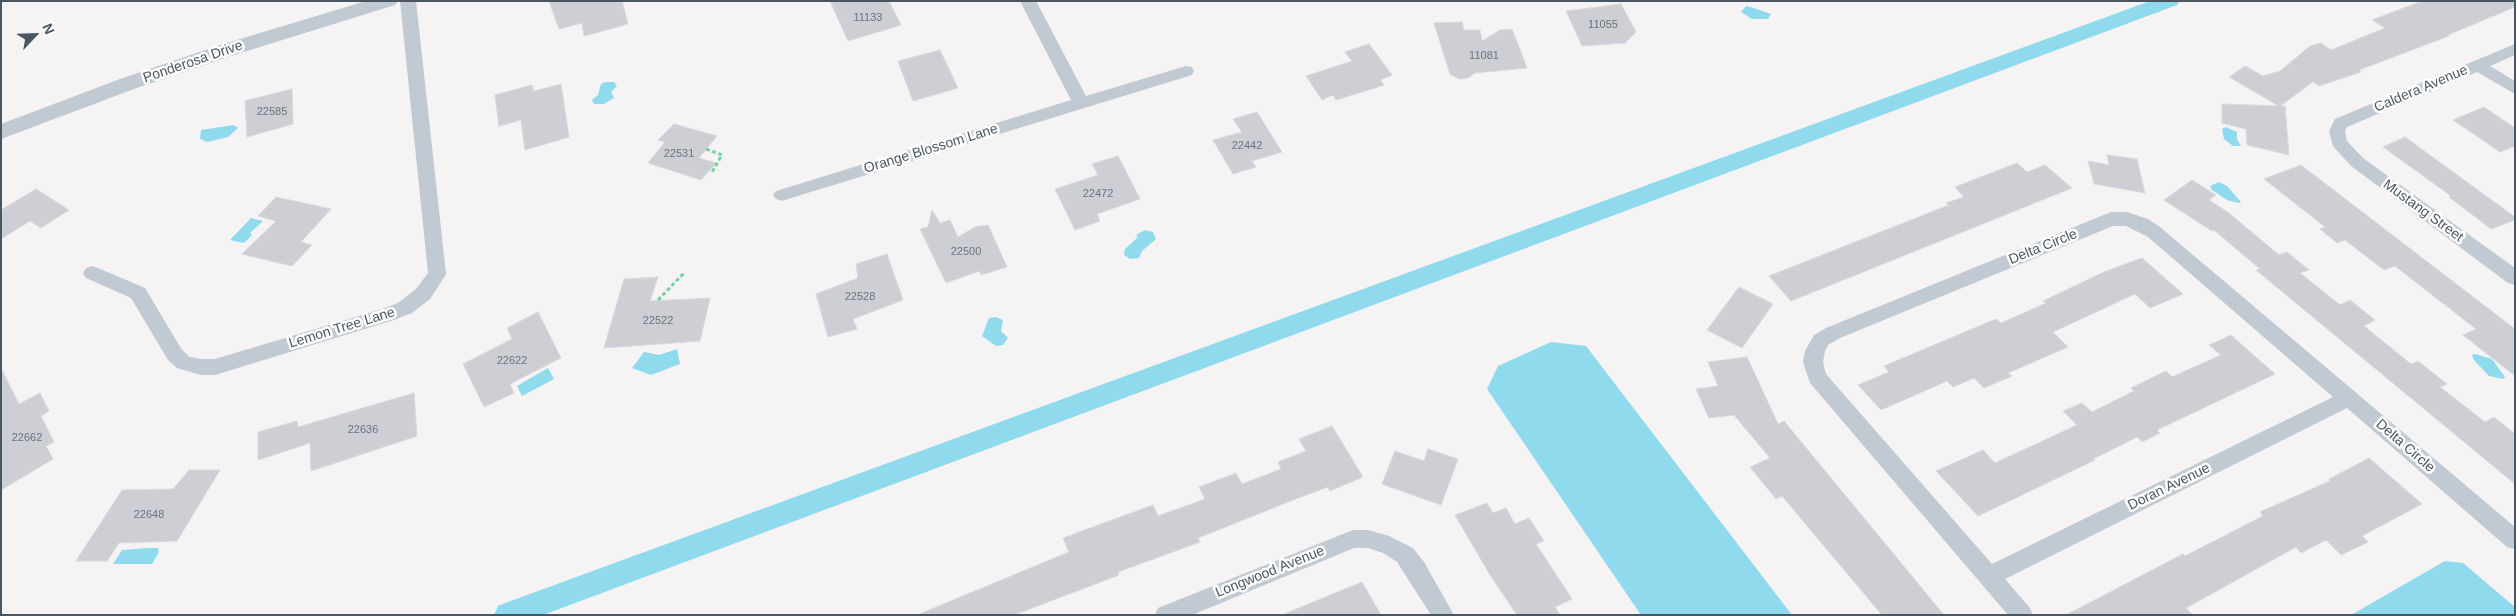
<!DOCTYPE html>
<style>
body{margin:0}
#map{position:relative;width:2516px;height:616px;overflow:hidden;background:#f5f3f3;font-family:Arial,sans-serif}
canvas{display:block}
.frame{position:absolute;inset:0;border:2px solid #4a5661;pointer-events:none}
.north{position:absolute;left:10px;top:10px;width:50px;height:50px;-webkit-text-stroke:4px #fff;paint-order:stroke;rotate:66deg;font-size:14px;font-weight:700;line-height:20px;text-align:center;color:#4a5661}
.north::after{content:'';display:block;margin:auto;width:18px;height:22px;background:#4a5661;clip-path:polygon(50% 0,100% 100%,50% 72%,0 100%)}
</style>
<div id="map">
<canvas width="2516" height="616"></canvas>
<div class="frame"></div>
<div class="north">N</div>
</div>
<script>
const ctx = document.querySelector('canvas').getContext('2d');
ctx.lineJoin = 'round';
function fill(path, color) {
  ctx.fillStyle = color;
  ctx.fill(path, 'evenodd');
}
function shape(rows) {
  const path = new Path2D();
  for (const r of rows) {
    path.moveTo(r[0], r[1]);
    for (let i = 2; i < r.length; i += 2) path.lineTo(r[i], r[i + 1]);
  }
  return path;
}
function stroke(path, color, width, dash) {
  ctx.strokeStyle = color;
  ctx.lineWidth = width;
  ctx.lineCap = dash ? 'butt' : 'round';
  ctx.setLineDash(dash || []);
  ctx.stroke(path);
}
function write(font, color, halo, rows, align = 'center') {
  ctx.font = font + ' Arial,sans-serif';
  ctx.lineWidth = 5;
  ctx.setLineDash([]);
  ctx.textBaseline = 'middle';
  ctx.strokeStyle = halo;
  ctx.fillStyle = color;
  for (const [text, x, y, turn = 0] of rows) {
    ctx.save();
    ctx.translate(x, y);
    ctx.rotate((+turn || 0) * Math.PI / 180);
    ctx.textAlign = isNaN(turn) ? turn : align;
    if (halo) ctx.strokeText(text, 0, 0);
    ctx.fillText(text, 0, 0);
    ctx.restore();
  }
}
const water = shape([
 [1746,6,1751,7,1771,14,1768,19,1752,19,1741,12],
 [605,82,614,82,617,86,611,92,614,98,604,104,594,104,592,100,598,95,601,84],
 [234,125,238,128,228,137,207,142,200,139,201,130],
 [2226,127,2237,132,2237,139,2241,146,2233,146,2224,139,2222,129],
 [2219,182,2227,186,2241,202,2239,203,2227,200,2212,190,2210,186],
 [251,218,263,221,250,233,252,235,244,243,230,240],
 [1145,230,1153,232,1156,239,1142,251,1139,258,1130,259,1124,255,1125,249,1138,237,1136,235],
 [996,317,1003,320,1001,331,1008,338,1003,345,996,346,982,336,989,318],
 [1551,342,1586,346,1792,615,1641,615,1487,389,1498,366],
 [677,349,680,364,651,375,632,368,644,352,659,355],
 [2475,354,2492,359,2505,377,2503,379,2489,376,2474,360,2472,355],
 [548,368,554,379,522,396,517,386],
 [148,548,158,548,159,552,152,564,113,564,122,550],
 [2445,561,2463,563,2515,607,2515,615,2351,615]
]);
const canal = shape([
 [2150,1,2180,1,2177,5,543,615,494,615,498,606,508,602,2150,1]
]);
const building = shape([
 [549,1,622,1,628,24,584,36,582,23,559,29,549,1],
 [830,1,889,1,901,25,848,41,830,1],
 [2422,1,2515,1,2515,7,2448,35,2449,36,2359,70,2361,72,2319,86,2313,82,2280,106,2285,106,2289,155,2247,145,2246,129,2222,123,2222,104,2279,106,2229,77,2245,66,2263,76,2280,71,2310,46,2321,43,2331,50,2385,28,2372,20,2422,1],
 [1621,4,1636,32,1625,43,1582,46,1566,11,1621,4],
 [1462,22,1464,30,1480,30,1482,41,1500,30,1512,29,1527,68,1475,73,1468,78,1459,79,1450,74,1434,23,1462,22],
 [1369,44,1392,75,1380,80,1384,85,1336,100,1333,95,1322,100,1306,76,1352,61,1345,52,1369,44],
 [940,50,958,88,913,101,898,61,940,50],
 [561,84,569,137,525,150,521,120,499,126,495,95,532,85,534,91,561,84],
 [292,89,293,124,247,137,245,101,292,89],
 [2484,107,2515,128,2515,146,2500,152,2453,120,2484,107],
 [1257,112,1282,152,1252,161,1256,167,1233,174,1213,140,1242,132,1233,119,1257,112],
 [674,124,717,136,699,158,716,163,701,180,648,163,665,142,658,140,674,124],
 [2405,137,2515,217,2515,220,2491,229,2449,197,2451,196,2383,147,2405,137],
 [2107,155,2137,159,2145,193,2094,184,2088,161,2109,165,2107,155],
 [1118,156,1140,199,1097,214,1100,221,1075,230,1055,189,1098,175,1092,164,1118,156],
 [2017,163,2027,172,2045,165,2072,188,1791,301,1769,276,1949,205,1946,203,1964,197,1955,187,2017,163],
 [2301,165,2515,329,2515,376,2463,335,2476,329,2395,266,2384,270,2345,240,2337,243,2320,229,2325,227,2264,179,2301,165],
 [2192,180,2216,195,2209,200,2229,213,2279,255,2287,252,2309,270,2300,273,2340,305,2350,300,2375,320,2364,326,2411,364,2418,361,2447,384,2440,387,2485,422,2494,417,2515,434,2515,484,2256,270,2260,269,2214,230,2212,231,2164,200,2192,180],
 [36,189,69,210,41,228,30,221,1,239,1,210,36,189],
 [276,197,331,209,301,242,312,245,292,266,242,254,276,221,258,216,276,197],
 [932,210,940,223,950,220,958,237,975,227,988,225,1007,267,981,275,979,271,946,283,920,229,928,227,932,210],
 [887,254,903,300,853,319,857,329,828,337,816,294,858,278,856,264,887,254],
 [2142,258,2183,294,2150,308,2135,294,2053,332,2068,347,2008,373,2012,376,1984,388,1974,378,1953,387,1947,381,1881,410,1858,385,1889,372,1884,366,1996,319,2001,323,2046,303,2043,301,2104,272,2142,258],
 [658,277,650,301,710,298,700,341,604,348,624,279,658,277],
 [1739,287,1773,304,1742,348,1707,330,1739,287],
 [538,312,561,358,510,384,514,393,484,407,463,364,512,339,507,328,538,312],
 [2231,335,2275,374,2157,430,2160,433,2142,442,2137,437,2093,459,2095,460,1978,516,1936,471,1983,450,1995,463,2077,425,2063,411,2082,403,2092,412,2134,391,2131,388,2166,371,2172,377,2221,355,2209,345,2231,335],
 [1747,357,1778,424,1784,421,1944,615,1882,615,1782,496,1776,499,1750,467,1770,458,1734,415,1709,418,1696,389,1718,386,1708,362,1747,357],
 [1,368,19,404,40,393,49,411,41,416,54,442,46,446,53,459,1,490,1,368],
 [414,393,417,436,311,471,310,443,258,460,258,432,297,421,298,427,414,393],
 [1332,426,1363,477,1330,491,1328,487,1298,498,1198,538,1200,542,1118,572,1119,575,1014,615,917,615,1069,552,1063,538,1153,505,1158,516,1205,499,1199,487,1236,473,1242,484,1281,469,1278,462,1306,451,1299,439,1332,426],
 [1428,449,1458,459,1441,505,1382,484,1395,451,1424,461,1428,449],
 [2369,458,2422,504,2362,536,2368,542,2341,555,2326,540,2301,553,2296,547,2186,608,2193,615,2066,615,2183,554,2185,556,2263,516,2260,512,2330,481,2329,479,2369,458],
 [189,470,220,470,177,541,119,543,107,561,76,561,122,490,173,489,189,470],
 [1487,503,1493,513,1506,508,1515,524,1529,518,1544,541,1536,544,1572,599,1555,607,1560,615,1517,615,1490,575,1455,515,1487,503],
 [1362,582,1381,615,1284,615,1284,614,1362,582]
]);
const path = shape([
 [706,149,722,155,712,172],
 [658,300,684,273]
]);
const minor = shape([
 [400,1,416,1,446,274,443,279,430,299,412,313,394,320,215,375,201,375,177,368,168,360,131,298,86,278,83,273,86,268,92,266,98,268,145,288,182,350,190,357,201,359,215,359,382,309,398,303,416,289,428,273,400,1],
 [1020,1,1036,1,1086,96,1186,66,1192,67,1194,71,1192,75,788,199,782,201,776,199,773,195,776,191,1071,100,1020,1],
 [2515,44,2515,55,2490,66,2515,81,2515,94,2477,72,2347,127,2345,131,2347,141,2363,158,2515,268,2515,285,2508,283,2351,166,2333,146,2329,131,2335,119,2515,44],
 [2111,212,2127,212,2148,219,2160,227,2515,527,2515,549,2507,547,2347,408,2005,579,2030,608,2033,615,2008,615,1810,383,1803,362,1805,351,1814,335,1826,328,2111,212],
 [2113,226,2126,226,2148,237,2333,397,1992,564,1826,374,1823,362,1825,351,1828,345,1840,338,2113,226],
 [1353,530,1368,530,1389,536,1413,548,1424,562,1454,615,1431,615,1397,562,1383,553,1368,548,1354,548,1192,615,1155,615,1158,608,1353,530]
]);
const tertiary = shape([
 [366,1,398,1,395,5,231,56,134,89,1,139,1,124,120,79,217,46,366,1]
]);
const numberNames = [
 ["11133",868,18],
 ["11055",1603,25],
 ["11081",1484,56],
 ["22585",272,112],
 ["22442",1247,146],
 ["22531",679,154],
 ["22472",1098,194],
 ["22500",966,252],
 ["22528",860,297],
 ["22522",658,321],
 ["22622",512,361],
 ["22636",363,430],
 ["22662",27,438],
 ["22648",149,515]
];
const streetNames = [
 ["Ponderosa Drive",193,62,-19],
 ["Caldera Avenue",2421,89,-23],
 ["Orange Blossom Lane",931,149,-17],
 ["Mustang Street",2423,211,36],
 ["Delta Circle",2043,247,-22],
 ["Lemon Tree Lane",342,328,-17],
 ["Delta Circle",2405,446,41],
 ["Doran Avenue",2169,487,-26],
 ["Longwood Avenue",1270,572,-22]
];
fill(water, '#90daee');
fill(canal, '#90daee');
fill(building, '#cdcfd5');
stroke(building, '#d7d9de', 1);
stroke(path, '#7ad0a6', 3, [4, 2.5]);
fill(minor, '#c1cad2');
fill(tertiary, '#c1cad2');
write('11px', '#6b747e', null, numberNames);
write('14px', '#4a5661', '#fff', streetNames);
</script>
